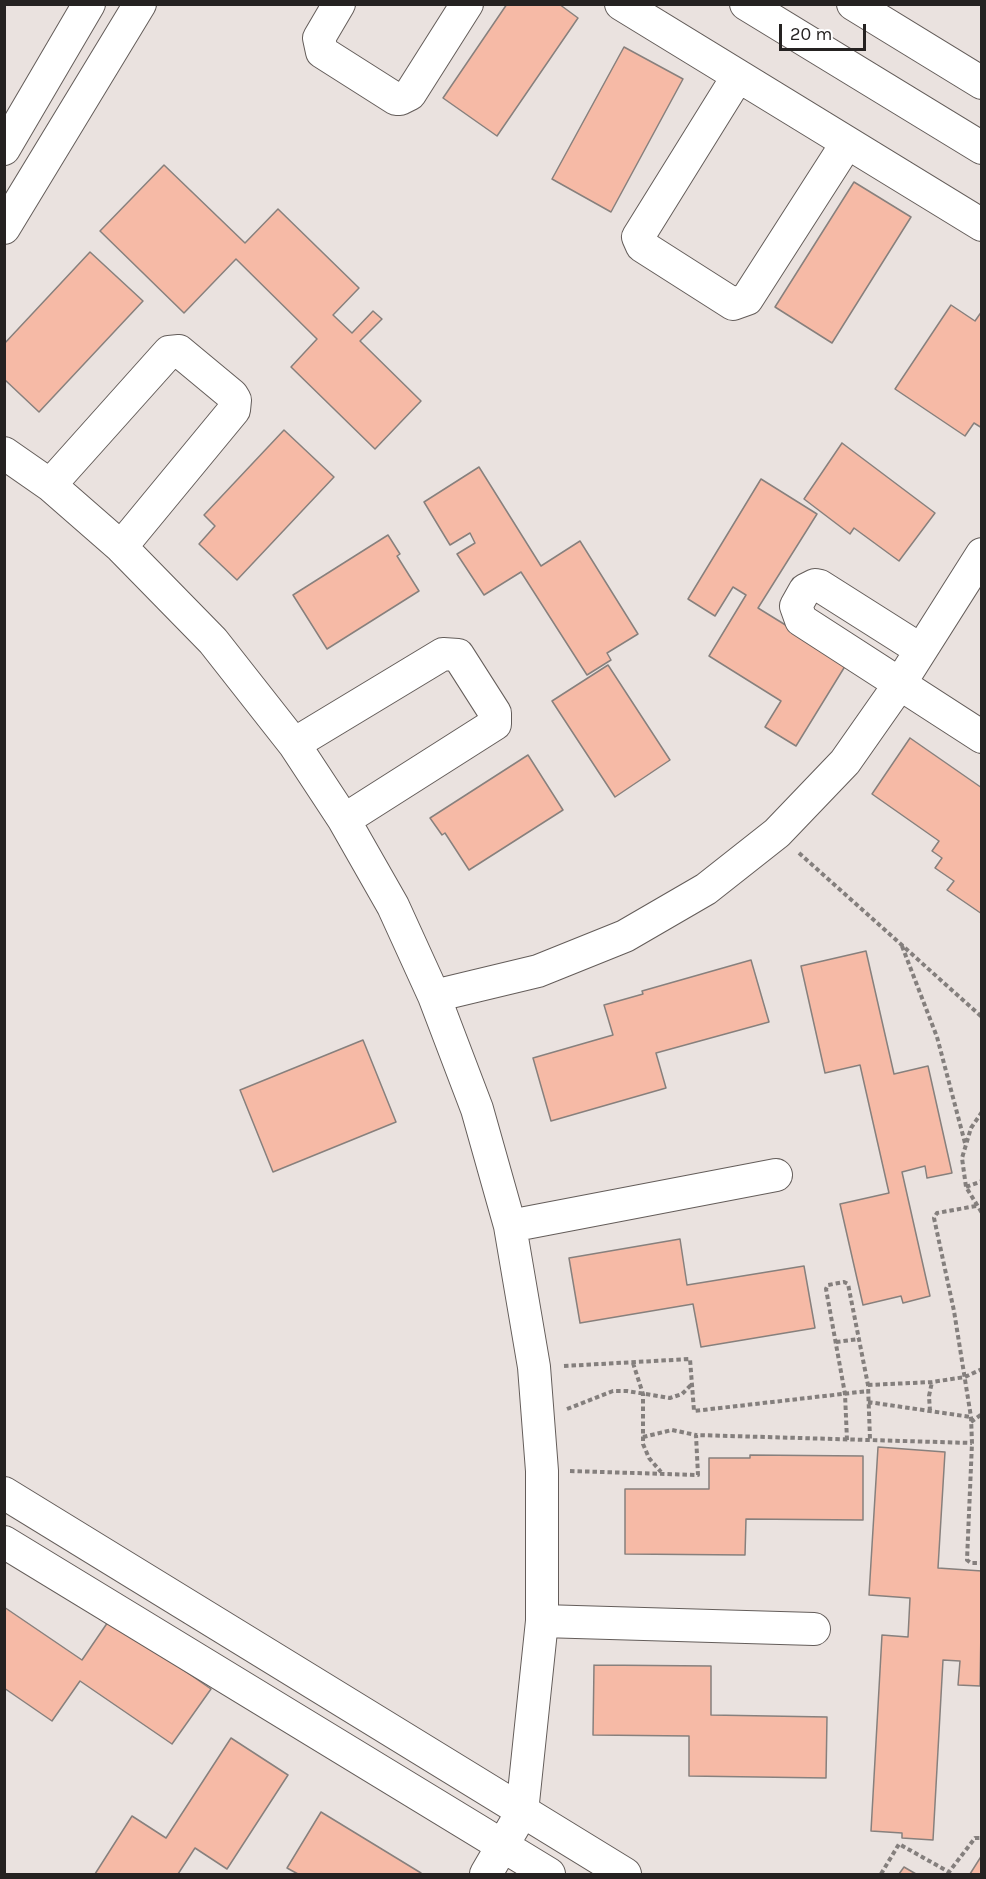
<!DOCTYPE html>
<style>
body{margin:0}
#map{position:relative;width:986px;height:1879px;overflow:hidden;background:#eae2df;font-family:Karla,sans-serif}
canvas{display:block}
.frame{position:absolute;inset:0;border:6px solid #252221;pointer-events:none}
.scale{position:absolute;left:779px;top:24px;width:87px;height:27px;box-sizing:border-box;border:3px solid #252221;border-top:0;padding-left:8px;font-size:18px;line-height:21px;white-space:nowrap;color:#252221;-webkit-text-stroke:4px #fff;paint-order:stroke}
</style>
<div id="map">
<canvas width="986" height="1879"></canvas>
<div class="frame"></div>
<div class="scale">20 m</div>
</div>
<script>
const ctx = document.querySelector('canvas').getContext('2d');
ctx.lineJoin = 'round';
function fill(path, color) {
  ctx.fillStyle = color;
  ctx.fill(path, 'evenodd');
}
function shape(rows) {
  const path = new Path2D();
  for (const r of rows) {
    path.moveTo(r[0], r[1]);
    for (let i = 2; i < r.length; i += 2) path.lineTo(r[i], r[i + 1]);
  }
  return path;
}
function stroke(path, color, width, dash) {
  ctx.strokeStyle = color;
  ctx.lineWidth = width;
  ctx.lineCap = dash ? 'butt' : 'round';
  ctx.setLineDash(dash || []);
  ctx.stroke(path);
}
const building = shape([
 [507,4,559,4,578,18,497,136,443,98,507,4],
 [624,47,683,79,611,212,552,179,624,47],
 [164,165,245,243,278,209,359,288,333,315,352,333,373,311,382,319,360,341,421,401,375,449,291,367,317,339,236,259,184,313,100,231,164,165],
 [854,182,911,217,832,343,775,307,854,182],
 [90,252,143,301,39,412,4,379,4,344,90,252],
 [951,305,975,321,982,311,982,428,974,423,965,436,895,389,951,305],
 [284,430,334,477,237,580,199,544,215,526,204,515,284,430],
 [842,443,935,513,899,561,854,528,850,534,804,499,842,443],
 [479,467,541,566,580,541,638,634,607,653,611,660,587,675,521,572,484,595,457,554,475,543,470,533,450,545,424,502,479,467],
 [761,479,817,514,758,608,847,663,796,746,765,727,781,701,709,656,746,595,733,587,715,616,688,599,761,479],
 [388,535,400,554,397,556,419,591,327,649,293,595,388,535],
 [608,665,670,760,615,797,552,701,608,665],
 [910,738,982,788,982,914,947,890,954,881,935,868,942,858,932,851,939,841,872,794,910,738],
 [528,755,563,810,469,870,445,833,442,835,430,818,528,755],
 [866,951,894,1074,928,1066,952,1173,927,1178,925,1166,902,1172,930,1296,903,1303,901,1296,863,1305,840,1204,889,1193,860,1065,825,1073,801,966,866,951],
 [751,960,769,1022,656,1053,666,1088,551,1121,533,1058,613,1035,604,1005,643,994,642,991,751,960],
 [363,1040,396,1122,273,1172,240,1090,363,1040],
 [680,1239,687,1285,804,1266,815,1328,701,1347,693,1304,580,1323,569,1258,680,1239],
 [878,1447,945,1452,938,1568,982,1571,980,1686,958,1685,960,1661,943,1660,933,1840,902,1838,902,1833,871,1831,882,1635,908,1637,910,1598,869,1595,878,1447],
 [750,1455,863,1456,863,1520,746,1519,745,1555,625,1554,625,1489,709,1489,709,1458,750,1458,750,1455],
 [4,1607,82,1660,110,1619,211,1689,172,1744,80,1681,52,1721,4,1688,4,1607],
 [594,1665,711,1666,711,1715,827,1717,826,1778,689,1776,689,1736,593,1735,594,1665],
 [231,1738,288,1775,227,1869,195,1848,178,1874,95,1874,132,1816,166,1838,231,1738],
 [321,1812,421,1873,420,1874,298,1874,287,1868,321,1812],
 [982,1855,982,1874,970,1874,982,1855],
 [904,1867,916,1874,899,1874,904,1867]
]);
const path = shape([
 [799,853,982,1017],
 [902,946,937,1037,965,1143],
 [982,1112,971,1128,962,1158,966,1187,982,1213],
 [966,1187,982,1181],
 [976,1206,937,1213,934,1218,954,1311,971,1417,972,1443,967,1560,971,1563,982,1563],
 [836,1342,859,1339],
 [633,1363,643,1394,643,1444,649,1458,661,1472],
 [564,1366,690,1359,694,1411,868,1391],
 [868,1385,932,1382,965,1377,982,1369],
 [868,1402,971,1417],
 [567,1409,613,1391,627,1391,670,1398,682,1394,692,1384],
 [930,1411,929,1396,932,1382],
 [971,1422,982,1414],
 [643,1437,672,1430,696,1435],
 [847,1440,845,1394,826,1289,828,1285,844,1282,848,1284,868,1385,870,1439],
 [570,1471,698,1475,696,1435,972,1443],
 [881,1874,899,1844,949,1872,975,1838,982,1838]
]);
const minor = shape([
 [339,4,319,38,322,52,396,99,400,99,410,94,467,4],
 [621,4,982,225],
 [746,4,982,148],
 [853,4,982,83],
 [738,76,638,237,642,246,733,304,747,299,847,143],
 [4,149,89,4],
 [4,228,140,4],
 [4,453,50,485,121,547,213,641,294,744,344,820,393,906,434,996,477,1109,510,1226,534,1367,542,1471,542,1621,522,1812,486,1874],
 [50,485,169,352,179,351,232,395,235,400,234,410,121,547],
 [921,650,820,586,815,585,805,590,796,606,801,620,982,737],
 [294,744,443,654,458,655,495,713,495,724,344,820],
 [434,996,538,971,625,936,706,889,777,833,845,762,899,685,982,554],
 [510,1226,776,1175],
 [4,1493,625,1874],
 [4,1542,549,1874],
 [542,1621,814,1629]
]);
fill(building, '#f6baa6');
stroke(building, '#87807d', 1.5);
stroke(minor, '#645d5a', 34);
stroke(path, '#847f7d', 4, [4.5, 3]);
stroke(minor, '#fff', 32);
</script>
